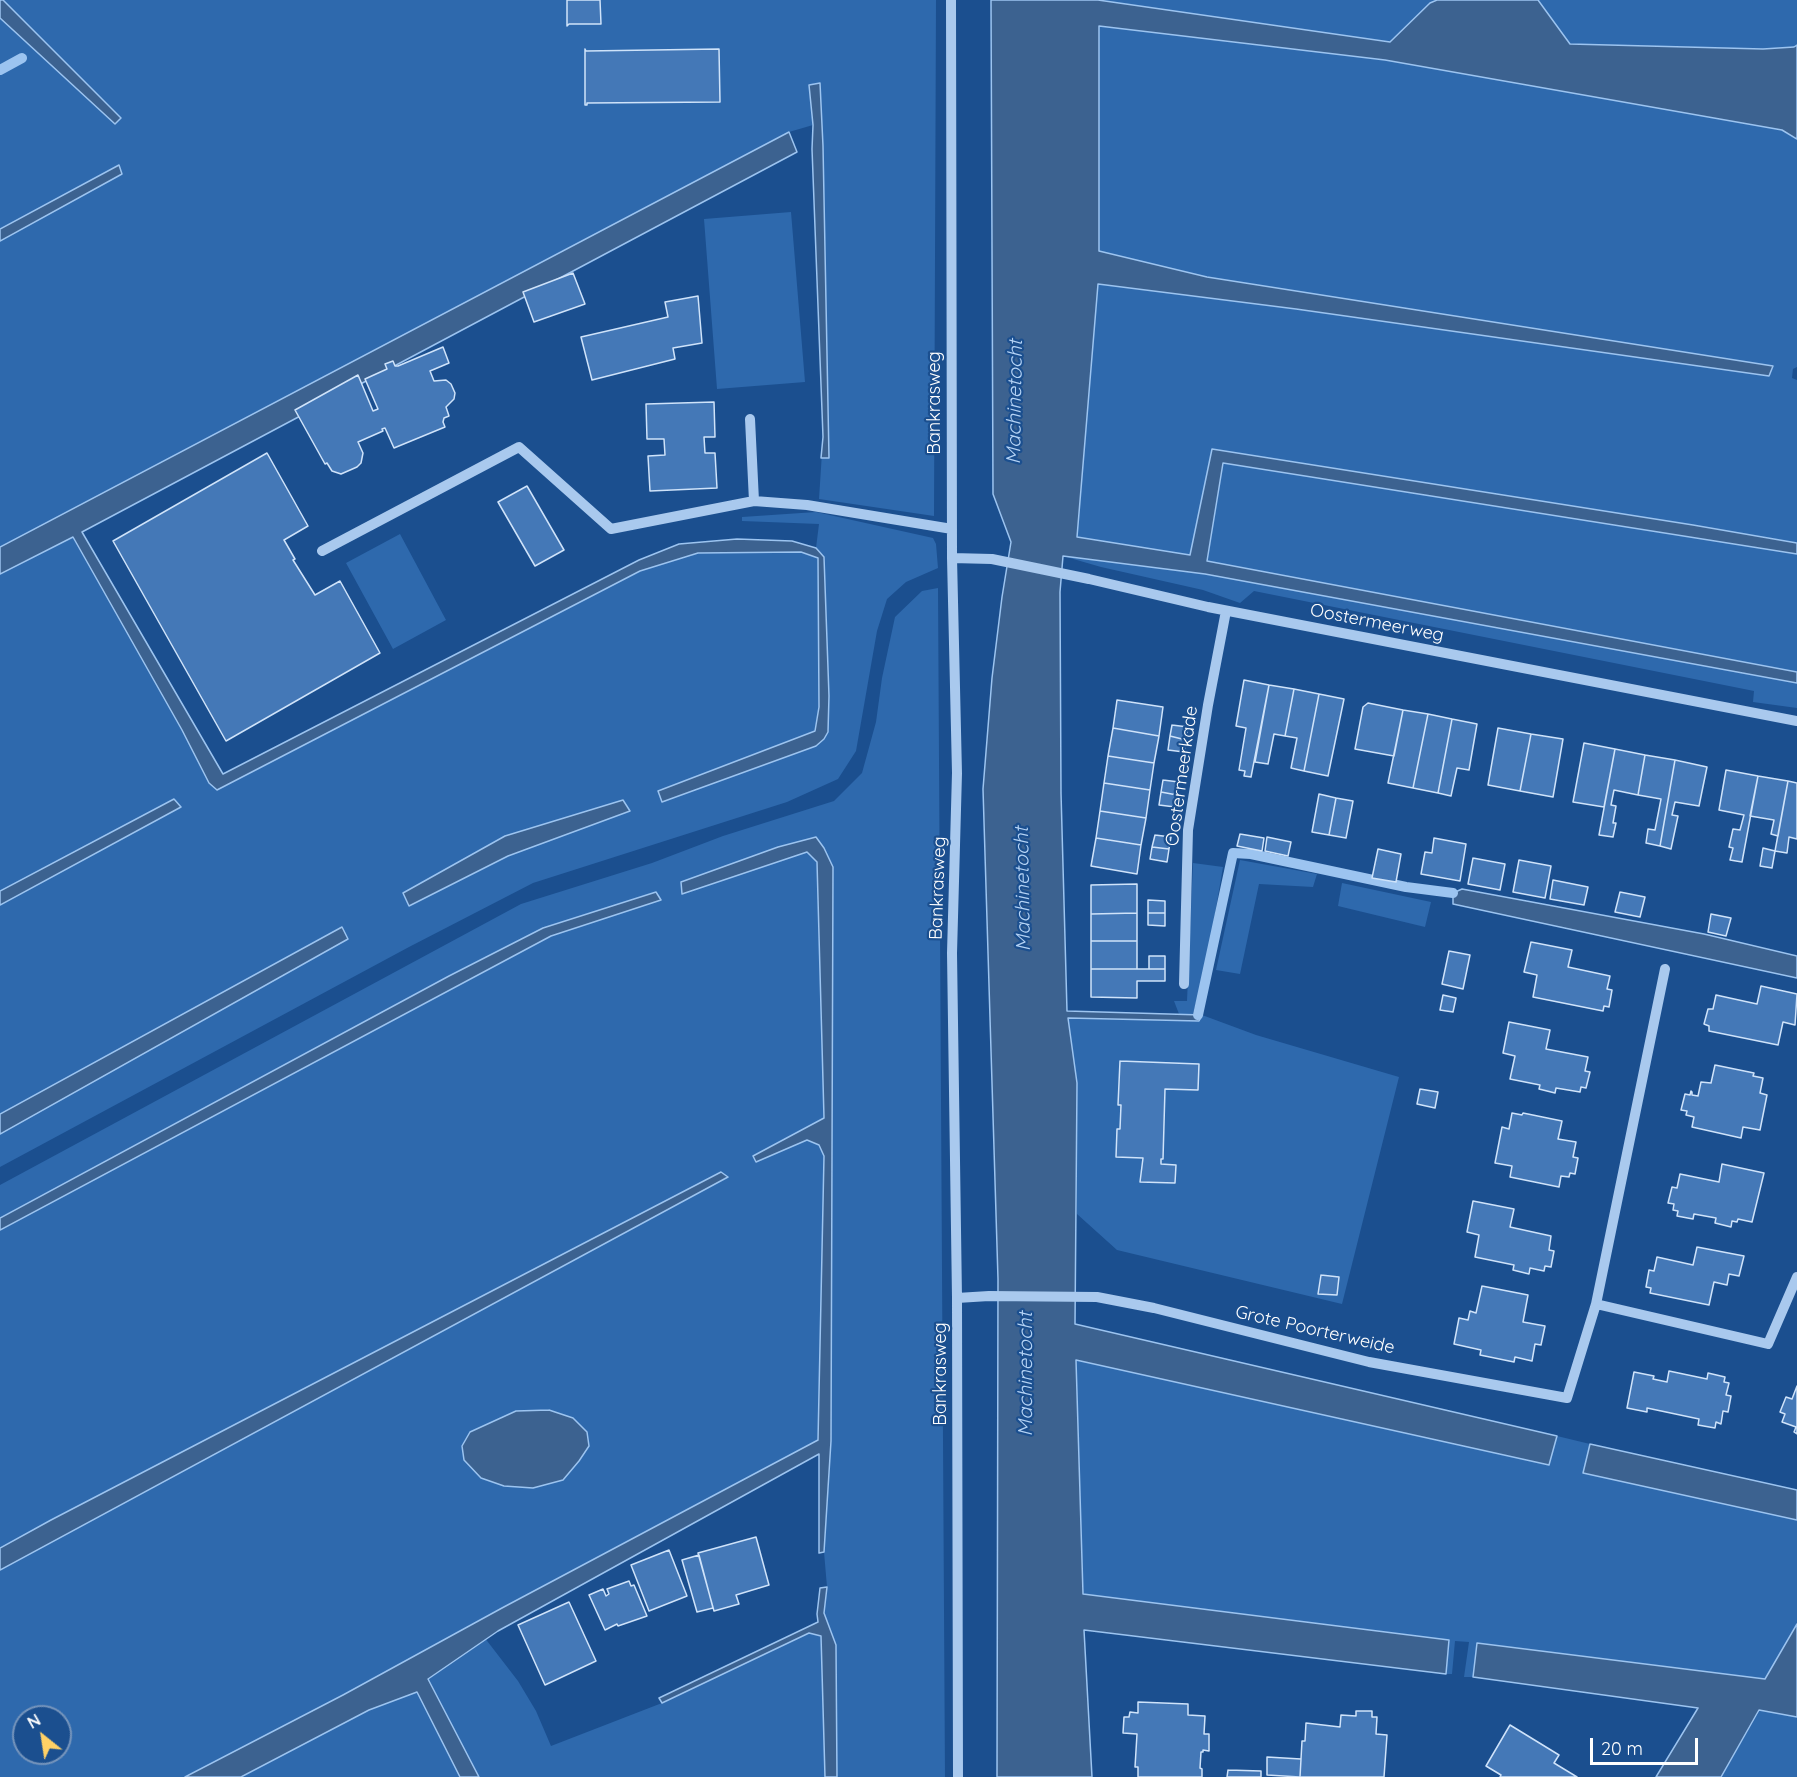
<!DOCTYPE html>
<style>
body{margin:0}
#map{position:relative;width:1797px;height:1777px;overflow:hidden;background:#1b4f8f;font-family:Quicksand,sans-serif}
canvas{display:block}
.north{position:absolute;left:12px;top:1705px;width:60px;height:60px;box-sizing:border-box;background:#1b4f8f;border:2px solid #7695bc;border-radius:50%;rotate:330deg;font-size:16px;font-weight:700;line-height:24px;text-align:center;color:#fff}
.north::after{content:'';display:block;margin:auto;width:21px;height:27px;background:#ffd166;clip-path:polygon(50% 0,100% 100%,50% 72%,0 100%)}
.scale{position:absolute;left:1590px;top:1738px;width:108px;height:27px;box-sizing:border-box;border:3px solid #fff;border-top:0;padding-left:8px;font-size:18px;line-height:21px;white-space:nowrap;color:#fff;-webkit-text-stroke:4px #1b4f8f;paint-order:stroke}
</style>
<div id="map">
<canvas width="1797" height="1777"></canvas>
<div class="north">N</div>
<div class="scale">20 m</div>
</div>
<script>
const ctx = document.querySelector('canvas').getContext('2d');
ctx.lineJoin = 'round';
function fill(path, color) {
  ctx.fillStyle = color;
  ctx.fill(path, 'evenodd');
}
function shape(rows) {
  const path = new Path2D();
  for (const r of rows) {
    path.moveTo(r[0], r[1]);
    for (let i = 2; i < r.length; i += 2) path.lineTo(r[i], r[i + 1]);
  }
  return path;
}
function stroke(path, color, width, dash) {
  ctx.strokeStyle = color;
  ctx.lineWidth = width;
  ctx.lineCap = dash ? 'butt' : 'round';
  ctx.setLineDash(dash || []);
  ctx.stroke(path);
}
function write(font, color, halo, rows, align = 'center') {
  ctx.font = font + ' Quicksand,sans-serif';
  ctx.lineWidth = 4.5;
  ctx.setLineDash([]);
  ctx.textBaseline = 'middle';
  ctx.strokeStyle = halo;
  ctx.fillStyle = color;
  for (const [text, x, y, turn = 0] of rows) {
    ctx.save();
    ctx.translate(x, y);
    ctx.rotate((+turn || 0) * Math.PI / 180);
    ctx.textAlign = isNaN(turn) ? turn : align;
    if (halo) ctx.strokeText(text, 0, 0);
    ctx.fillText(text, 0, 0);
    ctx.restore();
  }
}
const green = shape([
 [0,0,936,0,934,516,819,499,823,437,823,146,810,92,813,125,789,132,57,517,70,538,73,537,217,790,640,571,698,553,801,552,818,558,819,707,815,731,658,791,662,802,816,746,829,696,824,557,816,548,819,524,742,521,742,517,816,512,933,538,936,544,938,568,906,582,887,599,877,631,856,751,838,779,787,802,533,883,409,947,0,1167],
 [507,836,508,856,409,905,404,893],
 [1098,0,1437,0,1430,3,1390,42],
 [1538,0,1797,0,1797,45,1794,47,1763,49,1569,44],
 [1099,26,1385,60,1782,130,1797,139,1797,367,1793,369,1792,378,1797,380,1797,543,1693,525,1213,449,1190,556,1077,537,1097,284,1296,309,1769,376,1773,367,1207,277,1099,251],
 [791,212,805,382,717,389,704,219],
 [1223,463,1797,554,1797,672,1207,561],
 [400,534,446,620,393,649,346,563],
 [1063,556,1205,574,1797,683,1797,708,1753,702,1754,691,1254,591,1240,603,1203,590,1101,567],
 [938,588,945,1777,837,1777,836,1645,824,1613,827,1587,824,1552,831,1441,481,1633,518,1681,536,1711,551,1746,662,1703,809,1633,822,1636,836,1777,479,1777,428,1680,398,1665,417,1692,463,1777,0,1777,0,1230,551,936,660,900,656,892,543,928,449,976,0,1218,0,1185,521,904,652,863,723,836,834,801,862,773,876,722,882,678,895,617,922,591],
 [823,847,807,852,682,892,681,882],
 [24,1717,60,1717,60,1753,24,1753],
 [1240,860,1317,874,1313,887,1259,884,1240,974,1216,970],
 [1193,863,1223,867,1208,955,1193,1014,1179,1014,1174,1001,1187,1001],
 [1342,883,1431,902,1425,927,1338,906],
 [1202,1015,1256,1035,1399,1077,1342,1304,1117,1250,1077,1214,1077,1083,1068,1018,1199,1021],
 [1076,1360,1548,1465,1557,1436,1590,1444,1584,1473,1797,1520,1797,1624,1765,1679,1477,1643,1473,1677,1464,1677,1469,1642,1455,1641,1452,1674,1446,1674,1449,1640,1083,1594],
 [1760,1710,1797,1717,1797,1777,1721,1777]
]);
const water = shape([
 [0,0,3,0,121,118,115,124,0,18,0,0],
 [991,0,1098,0,1390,42,1430,3,1437,0,1538,0,1570,44,1763,49,1794,47,1797,45,1797,139,1782,130,1385,60,1099,26,1099,251,1207,277,1773,366,1769,376,1296,309,1098,284,1077,537,1190,555,1212,449,1693,525,1797,543,1797,554,1223,463,1207,561,1797,672,1797,683,1205,574,1063,556,1060,592,1061,793,1067,1011,1202,1015,1199,1021,1068,1018,1077,1083,1075,1324,1557,1436,1549,1465,1076,1360,1083,1594,1449,1640,1446,1674,1084,1630,1092,1777,997,1777,998,1279,983,789,992,678,1002,597,1011,542,993,494,991,0],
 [820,83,823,146,829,458,821,458,823,437,812,149,813,125,809,85,820,83],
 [789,132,797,152,82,532,223,774,639,560,679,544,737,539,792,541,816,548,824,557,829,696,828,732,824,739,816,746,662,802,658,791,815,731,819,707,818,558,801,552,698,553,640,571,217,790,209,783,182,730,73,537,0,574,0,547,789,132],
 [119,165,122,174,0,241,0,229,119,165],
 [174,799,181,807,0,905,0,891,174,799],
 [623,800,630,811,508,856,409,906,403,893,505,836,623,800],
 [816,837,824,848,833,867,831,1441,824,1552,819,1553,819,1454,498,1631,428,1679,479,1777,460,1777,417,1692,369,1710,241,1777,185,1777,343,1695,502,1608,818,1440,824,1156,819,1145,807,1140,756,1162,753,1156,824,1118,817,862,807,852,682,894,681,882,778,847,816,837],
 [1462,889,1704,934,1797,956,1797,978,1453,904,1453,893,1462,889],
 [656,892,661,900,551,936,0,1230,0,1218,449,976,543,928,656,892],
 [342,927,348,939,0,1134,0,1114,342,927],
 [721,1172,728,1177,0,1570,0,1548,51,1520,721,1172],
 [549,1410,573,1418,587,1432,589,1446,579,1461,563,1480,533,1488,504,1486,481,1478,464,1460,462,1446,470,1432,516,1411,549,1410],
 [1590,1444,1797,1490,1797,1520,1583,1473,1590,1444],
 [827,1587,824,1613,836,1645,837,1777,825,1777,821,1636,809,1633,662,1703,659,1698,818,1622,817,1614,820,1588,827,1587],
 [1797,1624,1797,1717,1759,1710,1721,1777,1656,1777,1698,1708,1473,1677,1477,1643,1765,1679,1797,1624]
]);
const stream = shape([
 [0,70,22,58],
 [1198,1015,1233,853,1251,854,1406,887,1453,893]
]);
const building = shape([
 [567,0,600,0,601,24,569,24,567,26,567,0],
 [585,49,586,51,719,49,720,102,587,103,587,105,585,105,585,49],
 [573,273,585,304,534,322,523,292,573,273],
 [698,296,702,343,673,348,675,359,592,380,581,337,668,317,665,302,698,296],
 [443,347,449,363,430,371,434,381,446,380,451,384,455,393,454,399,446,407,449,416,444,418,443,422,445,427,394,448,385,428,382,429,383,431,358,442,363,453,361,463,357,467,341,474,332,471,327,463,325,464,295,410,358,375,373,411,378,409,365,379,387,369,385,364,393,361,395,366,398,366,443,347],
 [714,402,715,437,704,437,705,453,715,453,717,488,650,491,648,456,665,455,664,439,647,439,646,404,714,402],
 [267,453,308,526,284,540,295,559,293,560,315,595,340,581,380,653,226,741,113,541,267,453],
 [527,486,564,550,535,566,498,502,527,486],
 [1244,680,1269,685,1251,777,1244,776,1245,771,1239,770,1246,728,1236,726,1244,680],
 [1269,685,1294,689,1285,736,1274,734,1268,764,1255,762,1269,685],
 [1294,689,1319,694,1304,771,1291,768,1297,738,1285,736,1294,689],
 [1319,694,1344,699,1328,776,1304,771,1319,694],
 [1117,700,1163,707,1159,736,1113,728,1117,700],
 [1368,703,1403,710,1394,756,1355,749,1363,707,1368,703],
 [1403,710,1428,714,1413,788,1388,783,1403,710],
 [1428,714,1452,719,1438,793,1413,788,1428,714],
 [1452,719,1477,724,1469,770,1457,768,1451,796,1438,793,1452,719],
 [1172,725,1188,727,1186,740,1170,736,1172,725],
 [1113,728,1159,736,1154,763,1108,756,1113,728],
 [1498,728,1531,734,1520,791,1488,785,1498,728],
 [1531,734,1563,739,1553,797,1520,791,1531,734],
 [1170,736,1186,740,1184,752,1168,750,1170,736],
 [1584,743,1615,749,1604,807,1573,802,1584,743],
 [1615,749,1645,755,1638,795,1614,790,1611,805,1616,806,1613,823,1616,823,1613,837,1599,835,1615,749],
 [1645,755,1675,760,1660,846,1646,843,1648,829,1655,830,1661,799,1638,795,1645,755],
 [1108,756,1154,763,1150,790,1104,783,1108,756],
 [1675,760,1707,767,1699,806,1675,802,1672,815,1678,816,1671,849,1660,846,1675,760],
 [1726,770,1758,776,1742,862,1730,860,1733,848,1729,847,1733,829,1740,830,1744,815,1719,810,1726,770],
 [1758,776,1788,781,1778,836,1771,834,1774,820,1750,816,1758,776],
 [1163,780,1179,782,1177,795,1161,792,1163,780],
 [1788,781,1797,783,1797,839,1789,837,1787,853,1775,851,1788,781],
 [1104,783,1150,790,1146,818,1100,811,1104,783],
 [1161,792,1177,795,1175,807,1159,805,1161,792],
 [1319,794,1336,798,1329,835,1312,832,1319,794],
 [1336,798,1353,801,1346,838,1329,835,1336,798],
 [1100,811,1146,818,1141,845,1096,838,1100,811],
 [1240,834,1264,838,1262,851,1237,846,1240,834],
 [1155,835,1171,837,1169,849,1152,847,1155,835],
 [1267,837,1291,842,1288,856,1265,851,1267,837],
 [1096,838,1141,845,1137,874,1091,866,1096,838],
 [1434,838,1466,844,1460,881,1421,874,1425,852,1432,853,1434,838],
 [1152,847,1169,849,1167,862,1150,859,1152,847],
 [1763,848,1775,851,1772,868,1760,866,1763,848],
 [1378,849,1401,854,1396,882,1372,878,1378,849],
 [1473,858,1505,864,1500,890,1468,884,1473,858],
 [1519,860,1551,866,1545,898,1513,892,1519,860],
 [1553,880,1588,887,1584,905,1550,899,1553,880],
 [1137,884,1137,913,1091,914,1091,885,1137,884],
 [1620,892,1645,897,1640,917,1615,912,1620,892],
 [1148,900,1165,901,1165,913,1148,913,1148,900],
 [1137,913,1137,941,1091,941,1091,914,1137,913],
 [1148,913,1165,913,1165,926,1148,925,1148,913],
 [1711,914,1731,918,1726,936,1708,932,1711,914],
 [1091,941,1137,941,1137,969,1091,969,1091,941],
 [1531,942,1572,950,1568,967,1610,976,1607,989,1612,990,1609,1007,1604,1006,1603,1011,1533,997,1537,975,1524,972,1531,942],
 [1449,951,1470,955,1463,989,1442,984,1449,951],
 [1149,956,1165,956,1165,969,1149,969,1149,956],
 [1091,969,1165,969,1165,981,1137,981,1137,998,1091,997,1091,969],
 [1761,986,1797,994,1795,1025,1783,1022,1778,1045,1709,1031,1709,1026,1704,1024,1708,1009,1713,1009,1716,995,1757,1004,1761,986],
 [1443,995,1456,998,1453,1012,1440,1010,1443,995],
 [1509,1022,1550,1030,1546,1049,1588,1057,1585,1071,1590,1072,1586,1088,1581,1087,1580,1092,1556,1088,1555,1093,1539,1089,1540,1085,1510,1079,1515,1056,1503,1053,1509,1022],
 [1120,1061,1199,1064,1198,1090,1165,1089,1163,1159,1161,1159,1161,1164,1176,1165,1175,1183,1140,1182,1143,1158,1116,1157,1117,1129,1120,1129,1121,1105,1118,1105,1120,1061],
 [1715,1065,1754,1073,1753,1076,1763,1078,1760,1093,1767,1095,1760,1130,1743,1127,1741,1138,1692,1127,1694,1117,1686,1115,1687,1111,1681,1110,1685,1094,1690,1095,1691,1091,1692,1092,1692,1095,1698,1096,1701,1082,1711,1083,1715,1065],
 [1420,1089,1438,1092,1435,1108,1417,1104,1420,1089],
 [1512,1113,1522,1115,1523,1113,1562,1121,1558,1139,1576,1142,1573,1157,1578,1158,1575,1174,1570,1173,1569,1177,1561,1176,1559,1187,1510,1177,1512,1166,1495,1163,1502,1127,1509,1129,1512,1113],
 [1722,1164,1764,1173,1752,1222,1738,1219,1737,1222,1732,1221,1731,1227,1715,1223,1716,1218,1694,1214,1693,1219,1677,1216,1678,1211,1673,1210,1674,1204,1668,1203,1672,1187,1677,1188,1680,1174,1719,1182,1722,1164],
 [1473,1201,1514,1209,1510,1227,1551,1236,1549,1250,1554,1251,1551,1267,1545,1266,1544,1271,1530,1268,1529,1274,1513,1270,1514,1265,1475,1257,1479,1235,1467,1232,1473,1201],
 [1697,1247,1744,1256,1739,1276,1729,1274,1727,1285,1714,1282,1709,1305,1650,1293,1651,1288,1646,1287,1649,1270,1654,1271,1657,1257,1693,1265,1697,1247],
 [1321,1275,1339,1277,1337,1295,1318,1294,1321,1275],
 [1482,1286,1528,1295,1523,1322,1545,1326,1541,1345,1535,1344,1532,1361,1515,1357,1514,1362,1480,1355,1481,1350,1454,1344,1459,1318,1468,1320,1470,1311,1476,1313,1482,1286],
 [1669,1371,1707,1379,1708,1373,1725,1377,1724,1382,1729,1383,1726,1395,1731,1396,1728,1412,1723,1411,1721,1424,1716,1422,1715,1428,1698,1425,1699,1419,1647,1408,1647,1412,1627,1408,1634,1372,1654,1376,1653,1379,1667,1382,1669,1371],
 [1797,1386,1797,1434,1794,1432,1796,1427,1782,1422,1785,1414,1780,1412,1786,1397,1792,1399,1797,1386],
 [756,1537,769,1585,736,1595,739,1604,714,1611,698,1553,756,1537],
 [669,1550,687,1596,649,1611,631,1565,669,1550],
 [699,1555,713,1608,697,1612,682,1560,699,1555],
 [629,1581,631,1586,634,1585,647,1616,618,1626,617,1624,605,1630,589,1595,603,1589,606,1596,609,1594,607,1589,629,1581],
 [569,1602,596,1661,545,1685,518,1625,569,1602],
 [1138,1702,1188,1704,1188,1715,1205,1716,1204,1734,1209,1734,1209,1751,1203,1750,1203,1752,1201,1752,1200,1768,1202,1769,1202,1777,1138,1777,1138,1767,1135,1767,1137,1734,1123,1733,1124,1717,1129,1717,1130,1712,1138,1713,1138,1702],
 [1356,1711,1372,1711,1372,1717,1377,1717,1376,1734,1387,1735,1384,1777,1300,1777,1302,1741,1305,1741,1306,1723,1340,1727,1341,1715,1356,1716,1356,1711],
 [1510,1725,1559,1755,1554,1763,1577,1777,1500,1777,1501,1775,1486,1766,1510,1725],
 [1267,1757,1301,1759,1300,1777,1267,1775,1267,1757],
 [1228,1770,1261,1771,1261,1777,1227,1777,1228,1770]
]);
const minor = shape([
 [951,0,952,558,957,773,952,953,957,1298,958,1777],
 [754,501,807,505,952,529],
 [322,551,519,447,611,529,754,501,750,419],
 [952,558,992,559,1089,579,1208,607,1797,721],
 [1184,984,1188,830,1208,705,1226,611],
 [957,1298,989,1296,1097,1297,1154,1308,1369,1362,1567,1398,1596,1304,1665,969],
 [1596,1304,1768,1344,1797,1277]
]);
const streetNames = [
 ["Bankrasweg",935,403,-90],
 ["Oostermeerweg",1377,623,11],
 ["Oostermeerkade",1182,776,-82],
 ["Bankrasweg",938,888,-88],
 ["Grote Poorterweide",1315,1330,13],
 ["Bankrasweg",941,1374,-90]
];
const waterNames = [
 ["Machinetocht",1015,402,-89],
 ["Machinetocht",1023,889,-91],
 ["Machinetocht",1026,1374,-90]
];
fill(green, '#2e69ad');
fill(water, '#3c6290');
stroke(water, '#9cc4f0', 1.5);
stroke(stream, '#9cc4f0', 10);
fill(building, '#4478b7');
stroke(building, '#cfe3fa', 1.5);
stroke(minor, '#a9c9ee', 10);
write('18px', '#fff', '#1b4f8f', streetNames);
write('italic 20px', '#b5d3f5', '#1b4f8f', waterNames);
</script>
